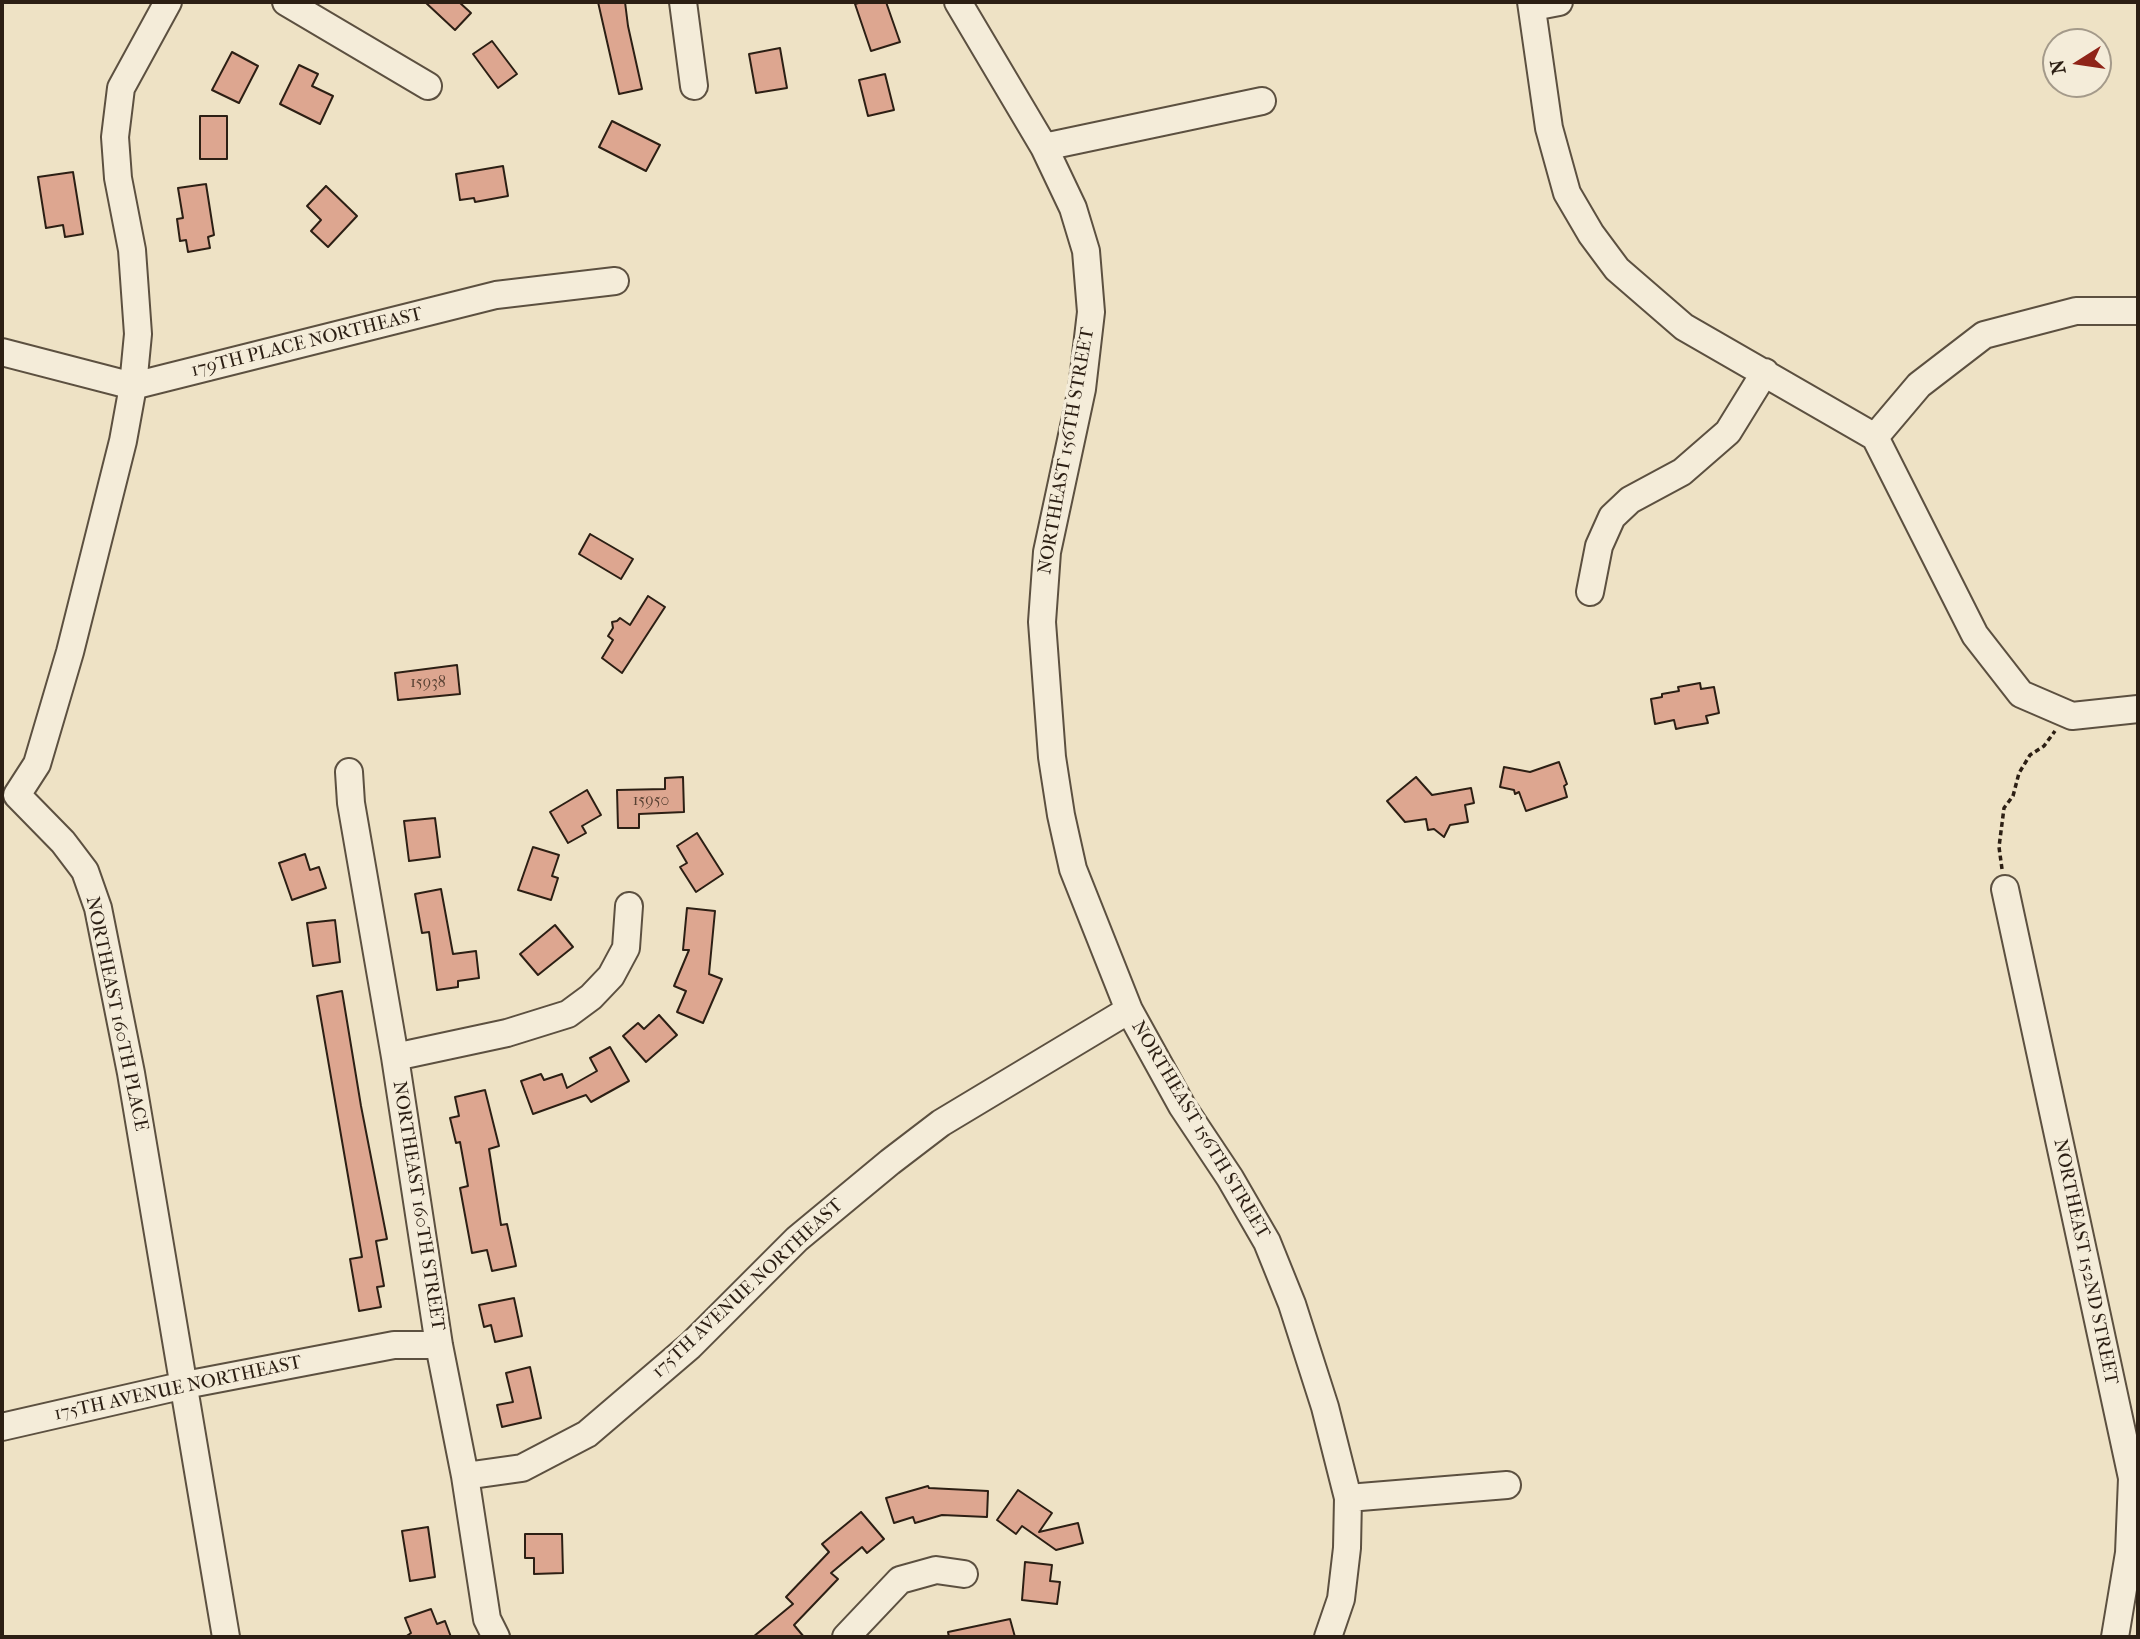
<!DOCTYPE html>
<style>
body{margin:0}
#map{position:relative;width:2140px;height:1639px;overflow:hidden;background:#eee2c5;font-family:"IM FELL French Canon",serif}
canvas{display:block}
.frame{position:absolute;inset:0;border:4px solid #2c1f14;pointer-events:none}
.north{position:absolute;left:2042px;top:28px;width:70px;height:70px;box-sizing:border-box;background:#f4ecd9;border:2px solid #a49a8a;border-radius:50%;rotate:258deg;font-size:19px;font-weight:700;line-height:28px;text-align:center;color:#2c1f14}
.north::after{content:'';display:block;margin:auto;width:24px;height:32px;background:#8f2418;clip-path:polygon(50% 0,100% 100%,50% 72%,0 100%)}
</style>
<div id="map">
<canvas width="2140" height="1639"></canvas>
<div class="frame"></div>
<div class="north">N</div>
</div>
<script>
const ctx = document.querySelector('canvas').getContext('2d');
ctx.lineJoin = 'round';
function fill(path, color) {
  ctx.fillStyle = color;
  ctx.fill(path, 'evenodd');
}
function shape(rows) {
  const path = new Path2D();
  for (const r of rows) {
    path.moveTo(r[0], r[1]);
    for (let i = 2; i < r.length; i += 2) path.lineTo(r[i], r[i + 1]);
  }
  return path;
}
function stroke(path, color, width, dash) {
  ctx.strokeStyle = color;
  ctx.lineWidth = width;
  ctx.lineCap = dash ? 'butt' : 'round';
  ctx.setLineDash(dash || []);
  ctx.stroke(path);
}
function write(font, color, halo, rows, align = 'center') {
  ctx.font = font + ' "IM FELL French Canon",serif';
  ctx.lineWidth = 7;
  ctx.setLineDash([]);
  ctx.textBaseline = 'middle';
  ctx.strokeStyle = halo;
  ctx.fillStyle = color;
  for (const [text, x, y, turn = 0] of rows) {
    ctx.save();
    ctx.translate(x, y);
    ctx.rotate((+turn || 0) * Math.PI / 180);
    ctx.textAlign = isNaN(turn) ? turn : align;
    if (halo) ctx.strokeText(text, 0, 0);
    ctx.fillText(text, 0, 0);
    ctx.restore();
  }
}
const building = shape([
 [425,2,459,2,471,13,455,30,425,2],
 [598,2,625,2,628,26,642,89,619,94,598,2],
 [862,2,886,2,900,42,871,51,855,4,862,2],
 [492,41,517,74,498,88,473,54,492,41],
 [780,48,787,88,756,93,749,54,780,48],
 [232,52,258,66,239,103,212,90,232,52],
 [299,65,318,74,312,86,333,96,320,124,280,104,299,65],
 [885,74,894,110,868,116,859,80,885,74],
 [200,116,227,116,227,159,200,159,200,116],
 [612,121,660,145,646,171,599,147,612,121],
 [503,166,508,196,475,202,474,198,460,200,456,174,503,166],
 [73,172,83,234,65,237,63,225,46,228,38,177,73,172],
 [206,184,214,235,208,237,210,248,188,252,186,240,180,241,177,219,183,218,178,188,206,184],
 [326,186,357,216,328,247,311,231,321,220,307,206,326,186],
 [590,534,633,559,621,579,579,554,590,534],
 [648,596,665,607,622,673,602,658,613,640,608,636,613,628,612,622,617,621,620,618,630,625,648,596],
 [457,665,460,694,398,700,395,673,457,665],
 [1700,683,1701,689,1714,687,1719,713,1706,716,1708,723,1685,727,1676,729,1674,720,1655,724,1651,699,1662,697,1662,694,1679,691,1678,687,1700,683],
 [1559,762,1567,784,1564,786,1567,797,1526,811,1519,792,1515,794,1514,790,1500,787,1504,767,1530,772,1559,762],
 [683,777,684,812,639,814,639,828,618,828,617,790,665,789,665,778,683,777],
 [1416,777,1432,795,1471,788,1474,803,1465,805,1468,822,1450,825,1444,837,1434,829,1428,830,1426,819,1405,822,1387,801,1416,777],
 [587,790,601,815,582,826,586,833,568,843,550,812,587,790],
 [435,818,440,857,409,861,404,821,435,818],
 [697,833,723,874,696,892,680,867,687,863,677,846,697,833],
 [533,847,559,855,552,876,558,878,551,900,518,890,533,847],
 [305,854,310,870,319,867,326,888,292,900,279,863,305,854],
 [441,889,453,954,476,951,479,978,458,981,458,987,437,990,429,932,422,933,415,894,441,889],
 [687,908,715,911,709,974,722,979,703,1023,677,1012,686,991,674,986,689,950,683,950,687,908],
 [335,920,340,962,313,966,307,923,335,920],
 [555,925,573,947,538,975,520,954,555,925],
 [342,991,361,1106,387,1239,376,1241,384,1286,377,1287,381,1307,359,1311,350,1259,362,1257,317,996,342,991],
 [659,1015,677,1035,646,1062,623,1036,638,1023,644,1029,659,1015],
 [610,1047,629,1081,591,1102,586,1095,533,1114,521,1081,541,1074,544,1080,562,1074,567,1088,597,1071,590,1058,610,1047],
 [485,1090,499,1146,489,1149,501,1225,507,1224,516,1266,492,1271,487,1250,472,1253,460,1188,468,1186,460,1142,456,1143,450,1118,459,1116,455,1097,485,1090],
 [514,1298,522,1336,495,1342,491,1325,484,1327,479,1305,514,1298],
 [530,1367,541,1418,502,1427,497,1405,513,1402,506,1373,530,1367],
 [928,1486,929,1488,988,1491,987,1517,942,1515,915,1523,913,1517,894,1523,886,1498,928,1486],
 [1018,1490,1052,1513,1039,1532,1078,1523,1083,1543,1056,1550,1022,1526,1016,1534,997,1520,1018,1490],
 [861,1512,884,1539,867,1553,862,1547,831,1573,838,1579,794,1625,804,1637,753,1637,793,1604,786,1597,829,1552,822,1544,861,1512],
 [428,1527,435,1577,410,1581,402,1531,428,1527],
 [525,1534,562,1534,563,1573,534,1574,534,1558,525,1558,525,1534],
 [1025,1562,1052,1565,1050,1581,1060,1582,1057,1604,1022,1600,1025,1562],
 [431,1609,437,1624,445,1621,451,1637,405,1637,411,1633,405,1618,431,1609],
 [1010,1619,1015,1637,949,1637,948,1632,1010,1619]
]);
const path = shape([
 [2002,869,1999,847,2004,808,2013,796,2019,773,2030,755,2044,746,2055,731]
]);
const minor = shape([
 [168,2,121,88,115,137,118,178,132,250,138,334,133,386,123,441,70,652,37,764,17,795,63,842,85,871,98,908,131,1073,226,1637],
 [286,2,428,86],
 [683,2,694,86],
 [958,2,1044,147,1073,208,1086,251,1091,312,1082,389,1047,552,1042,622,1052,757,1061,815,1073,869,1129,1010,1182,1106,1230,1178,1267,1242,1292,1304,1325,1407,1348,1498,1347,1548,1341,1599,1328,1637],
 [1531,2,1549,128,1567,193,1591,234,1617,269,1684,327,1875,437,1975,635,2021,694,2072,716,2138,709],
 [1533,7,1559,2],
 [1044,147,1262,101],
 [2,352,133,386,496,295,615,281],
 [1875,437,1919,385,1984,335,2076,311,2138,311],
 [1590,592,1599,546,1612,517,1630,500,1682,472,1728,432,1765,372],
 [349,772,351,803,395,1057,439,1345,465,1476,487,1619,496,1637],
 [2005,889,2132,1478,2129,1553,2115,1637],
 [395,1057,507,1033,568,1014,591,997,611,976,626,948,629,906],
 [2,1427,185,1385,394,1345,439,1345],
 [465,1476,522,1468,587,1434,690,1346,797,1239,890,1162,941,1123,1129,1010],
 [1348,1498,1507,1485],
 [846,1637,900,1580,936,1570,964,1574]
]);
const numberNames = [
 ["15938",428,683],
 ["15950",651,801]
];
const streetNames = [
 ["179TH PLACE NORTHEAST",307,343,-14],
 ["NORTHEAST 156TH STREET",1067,451,-80],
 ["NORTHEAST 160TH PLACE",116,1014,78],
 ["NORTHEAST 156TH STREET",1200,1130,59],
 ["NORTHEAST 160TH STREET",418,1206,81],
 ["NORTHEAST 152ND STREET",2085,1262,78],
 ["175TH AVENUE NORTHEAST",748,1289,-43],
 ["175TH AVENUE NORTHEAST",178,1389,-12]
];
fill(building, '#dda690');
stroke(building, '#2c1f14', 2);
stroke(minor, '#5c5040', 30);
stroke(path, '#2c1f14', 3.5, [5, 3.5]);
stroke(minor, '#f4ecd9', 26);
write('16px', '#584133', null, numberNames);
write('19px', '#2c1f14', '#f4ecd9', streetNames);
</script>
